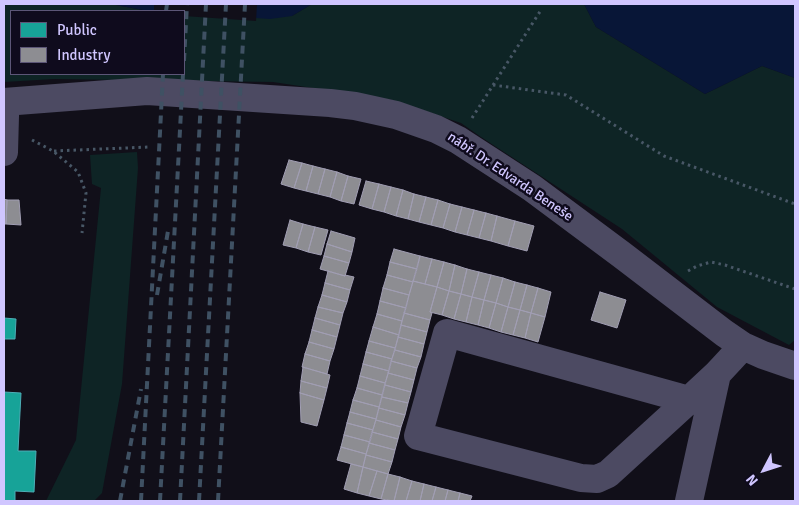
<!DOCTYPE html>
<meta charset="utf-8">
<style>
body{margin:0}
#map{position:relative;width:799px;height:505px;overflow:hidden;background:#110f19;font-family:Signika,sans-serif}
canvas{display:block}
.frame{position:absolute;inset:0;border:5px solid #d0c6ff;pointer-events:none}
.legend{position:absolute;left:10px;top:10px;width:175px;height:65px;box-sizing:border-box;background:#0f0b1d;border:1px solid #5c5677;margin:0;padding:6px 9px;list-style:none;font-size:15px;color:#d0c6ff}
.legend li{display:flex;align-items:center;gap:10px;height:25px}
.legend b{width:25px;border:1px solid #5c5677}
.north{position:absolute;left:739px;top:445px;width:50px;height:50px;-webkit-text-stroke:4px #0f0b1d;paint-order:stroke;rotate:230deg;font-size:14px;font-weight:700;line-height:20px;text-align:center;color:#d0c6ff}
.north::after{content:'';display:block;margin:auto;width:18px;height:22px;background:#d0c6ff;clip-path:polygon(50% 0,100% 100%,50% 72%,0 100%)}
</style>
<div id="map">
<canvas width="799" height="505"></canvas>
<div class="frame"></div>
<ul class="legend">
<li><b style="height:14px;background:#17a398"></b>Public</li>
<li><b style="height:14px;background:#8d8d92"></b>Industry</li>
</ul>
<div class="north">N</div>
</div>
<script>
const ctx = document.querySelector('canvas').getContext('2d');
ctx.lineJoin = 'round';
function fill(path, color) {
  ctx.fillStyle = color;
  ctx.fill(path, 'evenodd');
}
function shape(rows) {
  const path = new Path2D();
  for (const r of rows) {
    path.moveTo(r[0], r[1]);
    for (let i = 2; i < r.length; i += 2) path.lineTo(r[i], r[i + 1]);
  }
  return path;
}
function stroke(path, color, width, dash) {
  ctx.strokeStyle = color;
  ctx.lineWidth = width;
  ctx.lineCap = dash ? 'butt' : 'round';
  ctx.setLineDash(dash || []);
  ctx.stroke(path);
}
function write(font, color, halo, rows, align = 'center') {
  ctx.font = font + ' Signika,sans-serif';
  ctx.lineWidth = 5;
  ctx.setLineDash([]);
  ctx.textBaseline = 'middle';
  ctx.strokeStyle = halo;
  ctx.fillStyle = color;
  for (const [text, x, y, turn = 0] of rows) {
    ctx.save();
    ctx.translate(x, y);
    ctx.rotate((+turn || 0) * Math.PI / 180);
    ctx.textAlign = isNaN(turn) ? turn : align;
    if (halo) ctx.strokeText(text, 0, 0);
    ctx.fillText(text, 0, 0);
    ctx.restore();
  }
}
const green = shape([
 [4,4,114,4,116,5,143,10,158,11,11,11,11,74,184,74,184,13,292,16,312,4,584,4,596,27,705,94,762,66,795,78,795,340,789,345,717,307,622,229,481,137,461,123,392,100,273,82,54,79,4,82],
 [137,152,138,168,122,384,102,493,94,501,46,501,76,440,101,188,92,184,90,155]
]);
const water = shape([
 [114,4,312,4,292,16,270,19,184,13,184,11,143,10,116,5],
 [584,4,795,4,795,78,762,66,705,94,596,27]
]);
const pier = shape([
 [154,4,257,4,256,21,184,16,184,11,154,11]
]);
const public = shape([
 [4,318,16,319,15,339,4,339,4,318],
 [4,392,21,393,18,451,36,451,34,492,15,491,15,501,4,501,4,392]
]);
const industry = shape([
 [289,160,302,163,294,188,281,184,289,160],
 [302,163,313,166,306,191,294,188,302,163],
 [313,166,325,169,318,194,306,191,313,166],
 [325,169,337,172,330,197,318,194,325,169],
 [337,172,348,176,341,201,330,197,337,172],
 [348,176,361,179,354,204,341,201,348,176],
 [366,181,379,184,372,209,359,205,366,181],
 [379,184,391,187,384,212,372,209,379,184],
 [391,187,403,190,396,216,384,212,391,187],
 [403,190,414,194,408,219,396,216,403,190],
 [414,194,426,197,419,222,408,219,414,194],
 [426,197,438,200,431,225,419,222,426,197],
 [4,199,7,200,6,224,4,224,4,199],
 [7,200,19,200,21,225,6,224,7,200],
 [438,200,450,204,443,228,431,225,438,200],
 [450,204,462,207,455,232,443,228,450,204],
 [462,207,474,210,467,235,455,232,462,207],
 [474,210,486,213,479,238,467,235,474,210],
 [486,213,497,216,491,241,479,238,486,213],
 [497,216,515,221,508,246,491,241,497,216],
 [290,220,303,224,296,248,283,245,290,220],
 [515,221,534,226,527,251,508,246,515,221],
 [303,224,315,227,308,252,296,248,303,224],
 [315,227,328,230,321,255,308,252,315,227],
 [331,231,355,238,352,252,327,244,331,231],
 [327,244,352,252,349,263,324,256,327,244],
 [394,249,420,256,417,269,390,262,394,249],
 [324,256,349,263,345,276,320,269,324,256],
 [420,256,432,259,425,284,413,281,420,256],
 [432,259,444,262,437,287,425,284,432,259],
 [390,262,417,269,413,282,387,275,390,262],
 [444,262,455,265,449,291,437,287,444,262],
 [455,265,467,269,461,294,449,291,455,265],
 [467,269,479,272,472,297,461,294,467,269],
 [328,271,345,276,345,275,354,277,350,290,325,283,328,271],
 [479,272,491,275,484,300,472,297,479,272],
 [387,275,413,282,409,295,383,288,387,275],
 [491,275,503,278,496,303,484,300,491,275],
 [503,278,515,282,508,307,496,303,503,278],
 [413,281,437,287,430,312,432,313,430,320,404,313,413,281],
 [515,282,527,285,520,310,508,307,515,282],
 [325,283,350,290,347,302,322,295,325,283],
 [527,285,538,288,531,313,520,310,527,285],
 [437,287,449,291,442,315,430,312,437,287],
 [383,288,409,295,406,308,380,301,383,288],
 [538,288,551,292,545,317,531,313,538,288],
 [449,291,461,294,454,319,442,315,449,291],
 [600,292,626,300,617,328,591,320,600,292],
 [461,294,472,297,466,322,454,319,461,294],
 [322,295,347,302,343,313,318,307,322,295],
 [472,297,484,300,478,325,466,322,472,297],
 [484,300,496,303,489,328,478,325,484,300],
 [380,301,406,308,402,321,377,314,380,301],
 [496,303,508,307,501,332,489,328,496,303],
 [318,307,343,313,340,325,315,318,318,307],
 [508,307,520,310,513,335,501,332,508,307],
 [520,310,531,313,525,338,513,335,520,310],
 [404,313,430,320,427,332,401,325,404,313],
 [531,313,545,317,538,342,525,338,531,313],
 [377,314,402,321,399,335,373,327,377,314],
 [315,318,340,325,337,337,312,330,315,318],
 [401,325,427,332,424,344,398,337,401,325],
 [373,327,399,335,395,348,369,341,373,327],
 [312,330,337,337,334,349,309,342,312,330],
 [398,337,424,344,421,357,395,350,398,337],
 [369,341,395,348,392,359,366,352,369,341],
 [309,342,334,349,330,361,305,354,309,342],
 [395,350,421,357,417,368,391,361,395,350],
 [366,352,392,359,389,371,363,364,366,352],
 [305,354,330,361,327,374,302,367,305,354],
 [391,361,417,368,414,380,388,373,391,361],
 [363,364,389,371,385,383,360,376,363,364],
 [303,367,330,375,327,388,301,381,303,367],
 [388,373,414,380,411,392,385,385,388,373],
 [360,376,385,383,382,395,357,388,360,376],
 [301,381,327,388,324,400,300,393,301,381],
 [385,385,411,392,408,403,382,397,385,385],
 [357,388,382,395,379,407,353,400,357,388],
 [300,393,324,400,317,426,301,422,300,393],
 [382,397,408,403,405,415,379,408,382,397],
 [353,400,379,407,376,419,350,412,353,400],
 [379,408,405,415,401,427,376,420,379,408],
 [350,412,376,419,373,430,347,423,350,412],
 [376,420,401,427,398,439,372,432,376,420],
 [347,423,373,430,370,442,344,435,347,423],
 [372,432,398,439,395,450,369,443,372,432],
 [344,435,370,442,366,454,341,447,344,435],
 [369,443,395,450,392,462,366,455,369,443],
 [341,447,366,454,363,467,337,460,341,447],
 [366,455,392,462,388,474,363,467,366,455],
 [351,464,363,467,357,493,344,489,351,464],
 [363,467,377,471,369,496,357,493,363,467],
 [377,471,388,474,381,499,369,496,377,471],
 [388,474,400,477,394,501,381,499,388,474],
 [400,477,412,481,406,501,394,501,400,477],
 [412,481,424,484,420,501,406,501,412,481],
 [424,484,436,487,432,501,420,501,424,484],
 [436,487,448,490,445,501,432,501,436,487],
 [448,490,460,493,458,501,445,501,448,490],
 [460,493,472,496,470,501,458,501,460,493]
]);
const path = shape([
 [493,85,566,95,664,156,795,204],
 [472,118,541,10],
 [32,140,53,151,78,172,86,193,82,233],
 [54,151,149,147],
 [688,271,697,266,711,262,725,265,795,289]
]);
const minor = shape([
 [4,102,147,91,330,103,355,106,396,115,436,129,458,140,532,188,622,255,724,333,743,346,763,355,795,366],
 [4,152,5,116,4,102],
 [689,400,447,333,418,436,581,478,597,479,608,474,689,400,717,374,743,346],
 [689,501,717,374]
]);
const rail = shape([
 [166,11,167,4],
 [184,61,187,4],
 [157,295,168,231],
 [120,501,141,389],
 [141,501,163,74],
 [160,501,183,74],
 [180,501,206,4],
 [199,501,226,4],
 [218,501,245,4]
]);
const streetNames = [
 ["nábř. Dr. Edvarda Beneše",510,177,34]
];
fill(green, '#0e2425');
fill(water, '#081637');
fill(pier, '#110f19');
fill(public, '#17a398');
stroke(public, '#4eaeb7', 1);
fill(industry, '#8d8d92');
stroke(industry, '#a19eb3', 1);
stroke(path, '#485766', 3, [2.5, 4]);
stroke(minor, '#4c4a62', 28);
stroke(rail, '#3f5163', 4, [8, 6]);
write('14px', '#d0c6ff', '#0f0b1d', streetNames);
</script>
